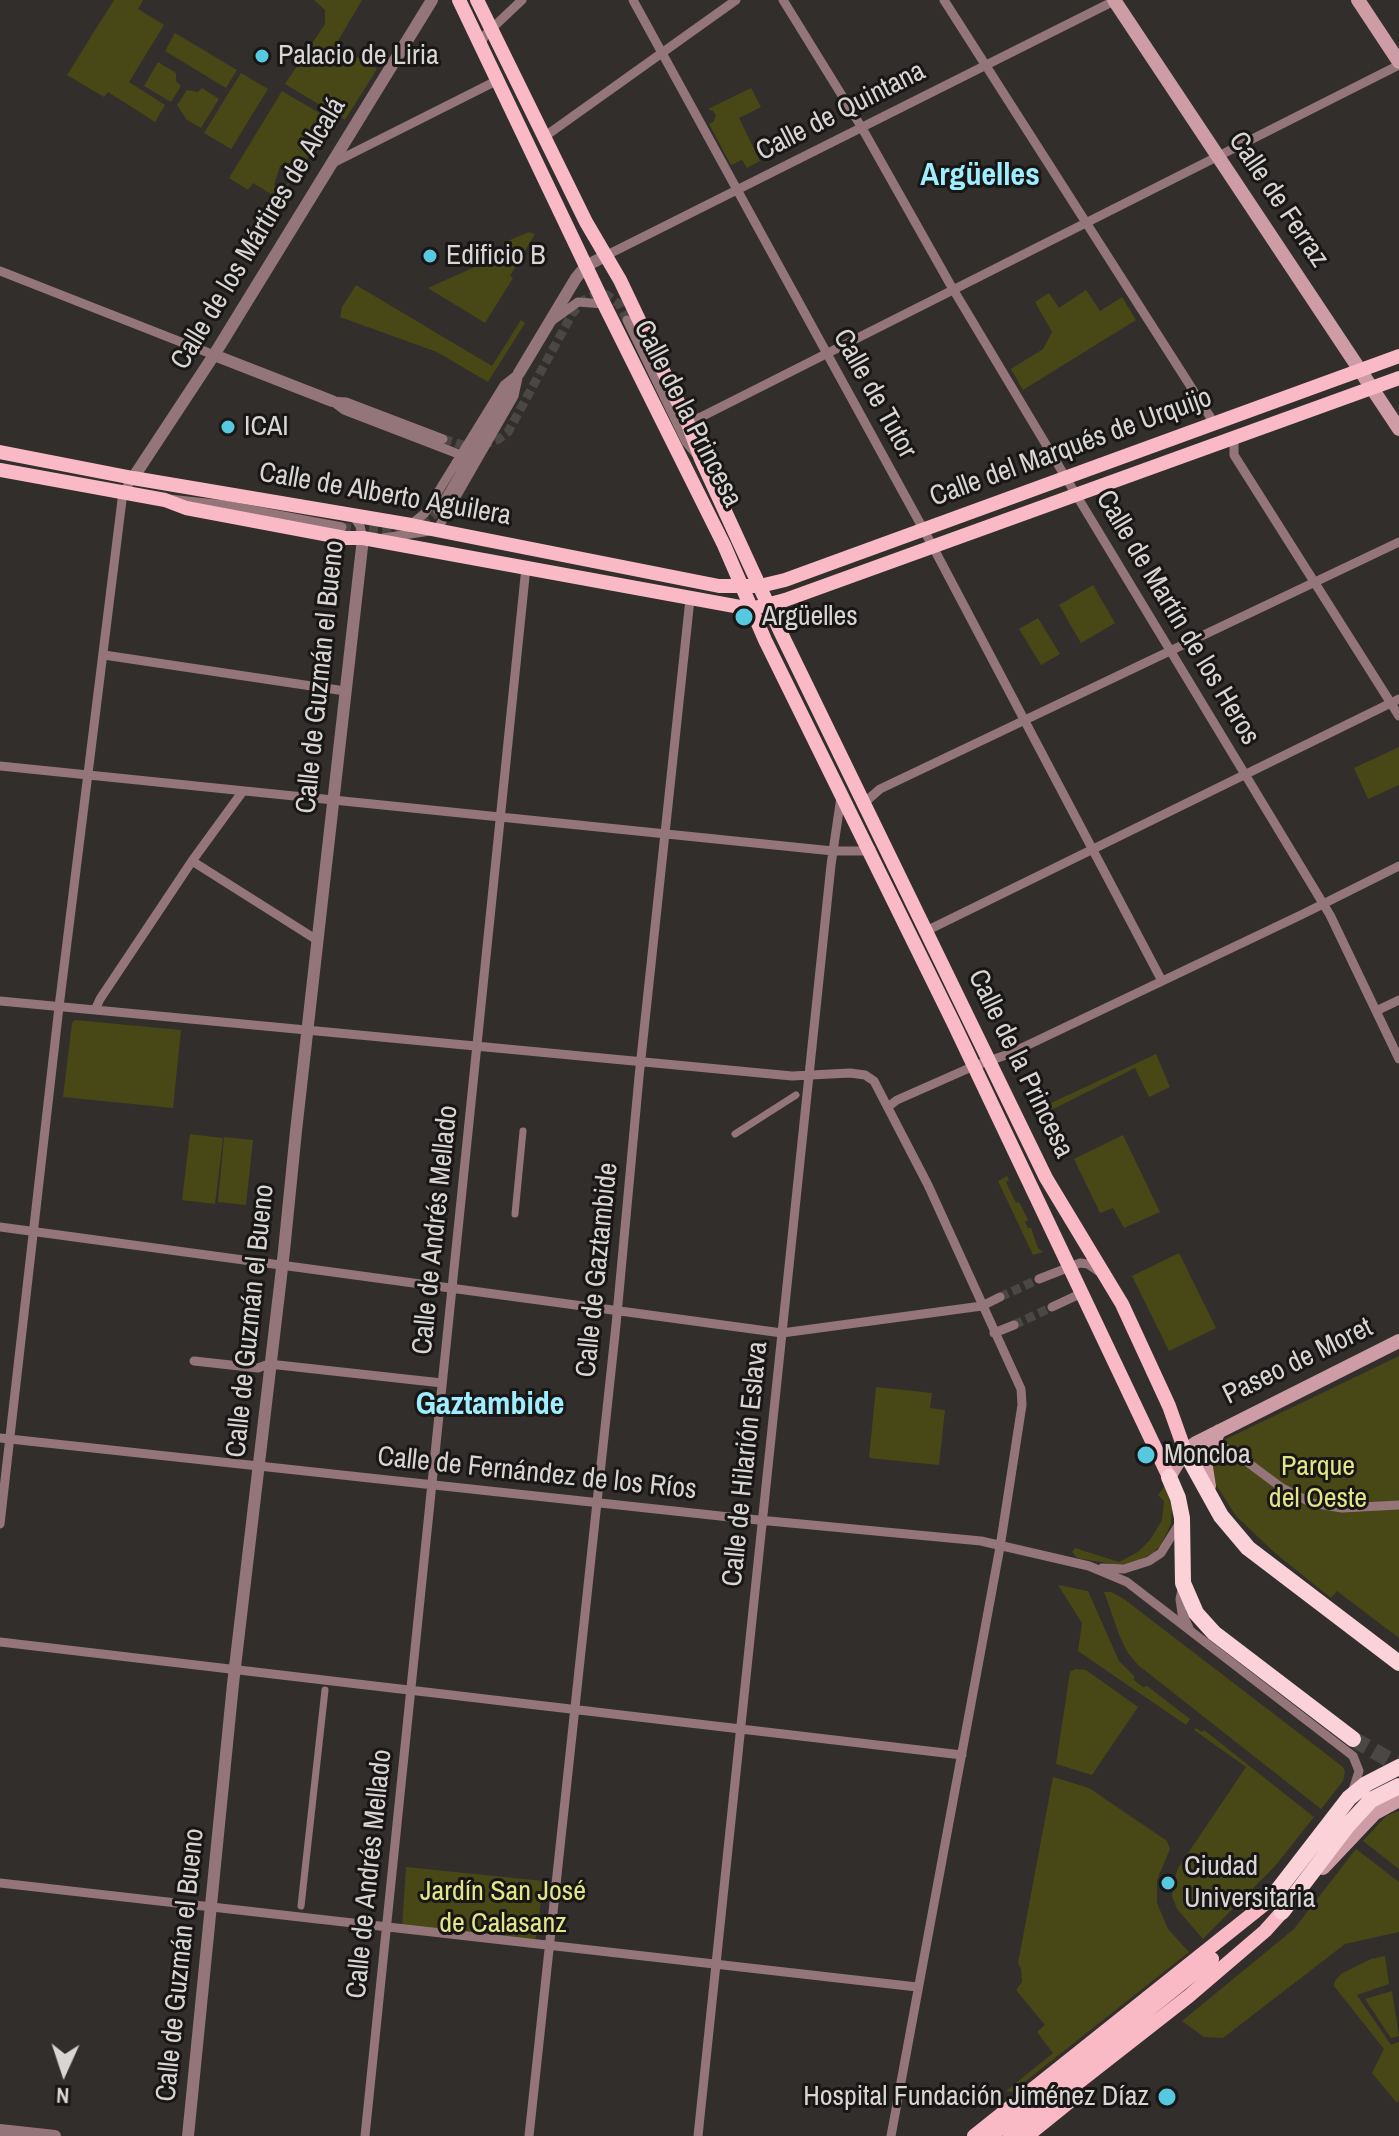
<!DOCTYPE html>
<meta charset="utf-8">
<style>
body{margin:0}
#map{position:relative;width:1399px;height:2136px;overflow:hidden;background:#322e2c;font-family:"Archivo Narrow",sans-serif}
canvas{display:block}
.north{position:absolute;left:24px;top:2032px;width:80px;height:80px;-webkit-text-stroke:6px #181716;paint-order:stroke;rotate:183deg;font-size:22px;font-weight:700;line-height:32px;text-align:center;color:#d8d5d4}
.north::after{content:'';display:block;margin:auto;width:28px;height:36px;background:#d8d5d4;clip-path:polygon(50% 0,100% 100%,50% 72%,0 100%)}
</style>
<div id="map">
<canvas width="1399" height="2136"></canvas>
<div class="north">N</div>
</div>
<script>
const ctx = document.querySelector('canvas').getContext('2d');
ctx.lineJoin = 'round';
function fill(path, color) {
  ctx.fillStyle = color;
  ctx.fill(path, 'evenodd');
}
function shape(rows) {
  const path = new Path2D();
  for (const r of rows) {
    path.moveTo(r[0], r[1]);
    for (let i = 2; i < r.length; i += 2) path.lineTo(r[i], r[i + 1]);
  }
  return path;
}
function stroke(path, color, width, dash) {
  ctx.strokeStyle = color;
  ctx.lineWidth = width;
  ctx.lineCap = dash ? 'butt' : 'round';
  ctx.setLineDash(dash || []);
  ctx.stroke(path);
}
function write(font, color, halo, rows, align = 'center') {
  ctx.font = font + ' "Archivo Narrow",sans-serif';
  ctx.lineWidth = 6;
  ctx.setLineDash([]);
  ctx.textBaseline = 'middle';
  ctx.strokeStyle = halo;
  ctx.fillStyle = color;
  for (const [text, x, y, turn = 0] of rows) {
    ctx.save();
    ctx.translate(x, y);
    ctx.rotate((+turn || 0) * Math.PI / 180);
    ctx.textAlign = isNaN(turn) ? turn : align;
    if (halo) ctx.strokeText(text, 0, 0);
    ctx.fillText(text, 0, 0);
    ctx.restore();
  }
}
const green = shape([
 [114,0,143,0,138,9,164,25,129,82,165,105,155,122,108,92,104,97,67,75],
 [314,0,362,0,336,44,377,69,345,120,285,84,325,24,325,10],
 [175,33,237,70,226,88,165,51],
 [158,62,176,73,176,81,181,86,171,102,144,86],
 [241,73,268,89,231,149,204,133],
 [202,88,219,99,201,128,187,120,177,105,187,90,198,92],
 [751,88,761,107,739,118,760,161,747,168,742,160,731,165,709,124,714,121,716,115,713,111,708,109],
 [282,91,331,120,299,172,292,162,280,166,274,185,279,187,291,182,279,199,253,183,248,190,229,178],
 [529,232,535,234,510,276,513,278,485,323,428,288,508,252,503,243],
 [356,285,492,366,521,320,525,323,488,382,437,352,340,317,342,307],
 [1086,290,1100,311,1122,297,1136,320,1023,390,1011,369,1043,349,1052,332,1035,302,1049,293,1059,308],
 [1093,585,1115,623,1081,643,1059,605],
 [1038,618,1060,654,1041,665,1019,629],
 [1399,747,1399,785,1368,799,1354,768],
 [75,1020,181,1030,173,1108,63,1097,72,1023],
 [1156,1054,1170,1087,1151,1096,1149,1097,1135,1068,1037,1117,1034,1111],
 [190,1134,223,1138,215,1204,182,1200],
 [1123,1135,1160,1212,1124,1228,1113,1208,1100,1213,1074,1159],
 [224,1137,253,1140,246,1205,218,1202],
 [1007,1176,1009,1180,1006,1182,1016,1203,1019,1202,1028,1220,1025,1222,1028,1228,1031,1228,1038,1248,1043,1252,1033,1255,998,1181],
 [1179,1253,1216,1328,1169,1351,1132,1276],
 [1399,1356,1399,1638,1337,1591,1331,1598,1275,1553,1236,1516,1216,1485,1211,1460,1220,1442],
 [876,1387,932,1393,930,1408,945,1410,939,1465,869,1458],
 [1165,1486,1172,1508,1171,1524,1161,1545,1153,1553,1138,1561,1118,1565,1077,1558,1072,1552,1075,1548,1119,1562,1138,1552,1150,1540,1162,1520,1164,1501,1158,1495],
 [1058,1585,1088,1591,1119,1661,1134,1676,1134,1680,1143,1687,1147,1686,1190,1719,1186,1725,1078,1651,1082,1623],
 [1104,1592,1111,1592,1124,1599,1343,1767,1345,1772,1343,1781,1321,1809,1138,1665,1128,1653,1120,1637],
 [1075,1669,1086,1670,1138,1707,1092,1775,1056,1764,1070,1672],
 [1196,1728,1202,1732,1204,1730,1314,1817,1275,1866,1203,1939,1177,1909,1172,1896,1174,1880,1178,1868,1246,1767,1194,1730],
 [1053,1777,1089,1788,1167,1841,1170,1849,1157,1880,1157,1903,1168,1929,1189,1952,1012,2092,1006,2091,1053,2053,1037,2032,1045,2025,1016,1990,1022,1982,1021,1969,1018,1963],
 [1399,1811,1399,1869,1363,1841,1386,1816],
 [1356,1849,1399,1882,1399,1932,1345,1944,1223,2038,1204,2037,1182,2021,1294,1929],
 [406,1867,544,1881,535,1943,402,1928],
 [1385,1956,1389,1984,1357,1995,1391,2045,1399,2042,1399,2100,1397,2103,1372,2073,1384,2049,1334,1986,1335,1981,1341,1974,1371,1959],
 [1392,1991,1399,2036,1391,2038,1365,1999]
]);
const minorTunnel = shape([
 [443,439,466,446,483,445,499,439,508,432,572,314,584,300,596,295,607,295,619,304,627,320],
 [342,527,394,532,409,530,427,521,438,511],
 [1000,1297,1039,1279],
 [1014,1325,1052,1307]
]);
const trunkTunnel = shape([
 [1353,1739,1399,1765]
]);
const pedestrian = shape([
 [735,1134,796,1095],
 [515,1214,523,1131],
 [301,1906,325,1690]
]);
const minor = shape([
 [633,0,932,545,1162,981],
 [783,0,862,128,950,284,1066,478,1330,915,1399,1059],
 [944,0,1214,423],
 [479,46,486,34,522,0],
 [544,137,736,0],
 [331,164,496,81],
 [607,255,1116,0],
 [0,271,214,355],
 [553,320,578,302,604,304],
 [627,320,686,442,696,454],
 [332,401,344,410,461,455],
 [332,401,346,402,443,439],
 [687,421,701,417,1399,65],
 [1234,437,1234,455,1399,716],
 [169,499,225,505,342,527],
 [438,511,513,383],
 [352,514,360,526,363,538,368,538],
 [409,526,425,513,504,385,518,374],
 [383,538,437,530,514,396,519,373],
 [104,655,345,691],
 [0,766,833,851,868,851,871,849],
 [864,803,880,789,1399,542],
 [192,861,317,940],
 [924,932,1399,699],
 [0,1001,792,1076,850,1073,865,1075,874,1081,928,1185,1021,1389,1022,1405,1000,1547,891,2136],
 [95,1010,100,999,192,861,243,791],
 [1376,1011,1399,1000],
 [889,1106,897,1100,974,1066,1009,1054,1303,914,1399,866],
 [0,1227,782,1333,982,1306,1000,1297],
 [1039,1279,1080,1263,1088,1264,1098,1271],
 [1052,1307,1082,1293],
 [994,1333,1014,1325],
 [194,1361,258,1368,269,1364,442,1383],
 [0,1438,748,1519,981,1541,1089,1566,1127,1582,1353,1756,1359,1771,1353,1790],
 [1209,1453,1221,1448,1231,1450,1282,1488,1312,1503,1342,1508,1399,1505],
 [0,1524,59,1007,123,492,133,478],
 [1102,1568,1124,1569,1149,1561,1161,1553,1179,1524],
 [1183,1585,1180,1599,1182,1613,1189,1628],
 [0,1642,962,1755],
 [0,1883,917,1987],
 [365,2136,526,567],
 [529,2136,616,1325,639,1077,690,599],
 [698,2136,831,865,841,797]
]);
const tertiary = shape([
 [214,355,332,401],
 [519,373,576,278,586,266,607,255],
 [133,478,214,355,432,0],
 [0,2130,55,2136],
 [188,2136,233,1684,284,1251,296,1131,363,538]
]);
const secondary = shape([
 [1114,0,1399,429],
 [1358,0,1399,62],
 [1169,1477,1185,1451,1196,1443,1399,1341],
 [1209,1486,1205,1461,1219,1431],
 [1323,1868,1375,1813,1399,1800]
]);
const primary = shape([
 [459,0,604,304,724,545,765,640,953,1022,1169,1477],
 [477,0,586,222,620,280,687,421,701,459,781,633,1046,1178,1122,1304,1169,1406,1185,1451],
 [0,452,133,478,411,525,719,586,760,586,785,580,1399,356],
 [0,470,165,500,186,508,345,538,363,538,751,609,785,600,1399,378],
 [974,2136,1271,1899],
 [991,2136,1212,1959],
 [1010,2136,1189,1996,1265,1931,1282,1912],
 [1027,2136,1079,2094]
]);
const trunk = shape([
 [1185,1451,1221,1516,1248,1548,1399,1663],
 [1169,1477,1178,1498,1182,1518,1183,1583,1196,1613,1214,1633,1353,1739],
 [1271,1899,1349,1798,1366,1784,1399,1767],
 [1282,1912,1348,1825,1371,1800,1399,1786]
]);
const markers = [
 [262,56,8,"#56c9e1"],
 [430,256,8,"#56c9e1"],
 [228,427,8,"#56c9e1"],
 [744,617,10,"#56c9e1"],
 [1146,1455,10,"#56c9e1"],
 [1168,1883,8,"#56c9e1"],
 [1167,2097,10,"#56c9e1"]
];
const poiNames = [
 ["Palacio de Liria",278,56],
 ["Edificio B",446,256],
 ["ICAI",244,427],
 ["Argüelles",762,617],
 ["Moncloa",1164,1455],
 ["Ciudad",1184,1867],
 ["Universitaria",1184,1899],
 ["Hospital Fundación Jiménez Díaz",1149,2097,"right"]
];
const streetNames = [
 ["Calle de Quintana",841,112,-27],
 ["Calle de Ferraz",1278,200,56],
 ["Calle de los Mártires de Alcalá",259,234,-59],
 ["Calle de Tutor",874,394,61],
 ["Calle de la Princesa",687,414,63],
 ["Calle del Marqués de Urquijo",1071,448,-20],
 ["Calle de Alberto Aguilera",385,495,10],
 ["Calle de Martín de los Heros",1177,618,59],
 ["Calle de Guzmán el Bueno",321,677,-84],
 ["Calle de la Princesa",1020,1064,64],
 ["Calle de Andrés Mellado",436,1230,-84],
 ["Calle de Gaztambide",598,1270,-84],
 ["Calle de Guzmán el Bueno",251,1321,-84],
 ["Paseo de Moret",1298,1362,-26],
 ["Calle de Hilarión Eslava",746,1464,-84],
 ["Calle de Fernández de los Ríos",537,1474,6],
 ["Calle de Andrés Mellado",370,1874,-84],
 ["Calle de Guzmán el Bueno",181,1965,-84]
];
const parkNames = [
 ["Parque",1318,1467],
 ["del Oeste",1318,1499],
 ["Jardín San José",503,1892],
 ["de Calasanz",503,1924]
];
const quarterNames = [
 ["Argüelles",980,176],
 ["Gaztambide",490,1405]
];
fill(green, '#474816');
stroke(minorTunnel, '#4b4745', 9, [9, 4.5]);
stroke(trunkTunnel, '#4b4745', 16, [16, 8]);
stroke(pedestrian, '#94757a', 7);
stroke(minor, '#94757a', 9);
stroke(tertiary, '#94757a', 12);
stroke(secondary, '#cd9ca4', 14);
stroke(primary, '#fabac5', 14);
stroke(trunk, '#fad2d8', 16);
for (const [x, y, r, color] of markers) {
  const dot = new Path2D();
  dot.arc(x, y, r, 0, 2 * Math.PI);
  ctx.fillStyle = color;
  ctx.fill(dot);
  stroke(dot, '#181716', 3);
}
write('28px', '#d8d5d4', '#181716', poiNames, 'left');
write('28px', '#d8d5d4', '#181716', streetNames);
write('28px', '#e2e688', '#181716', parkNames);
write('bold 32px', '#9fedfe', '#181716', quarterNames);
</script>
